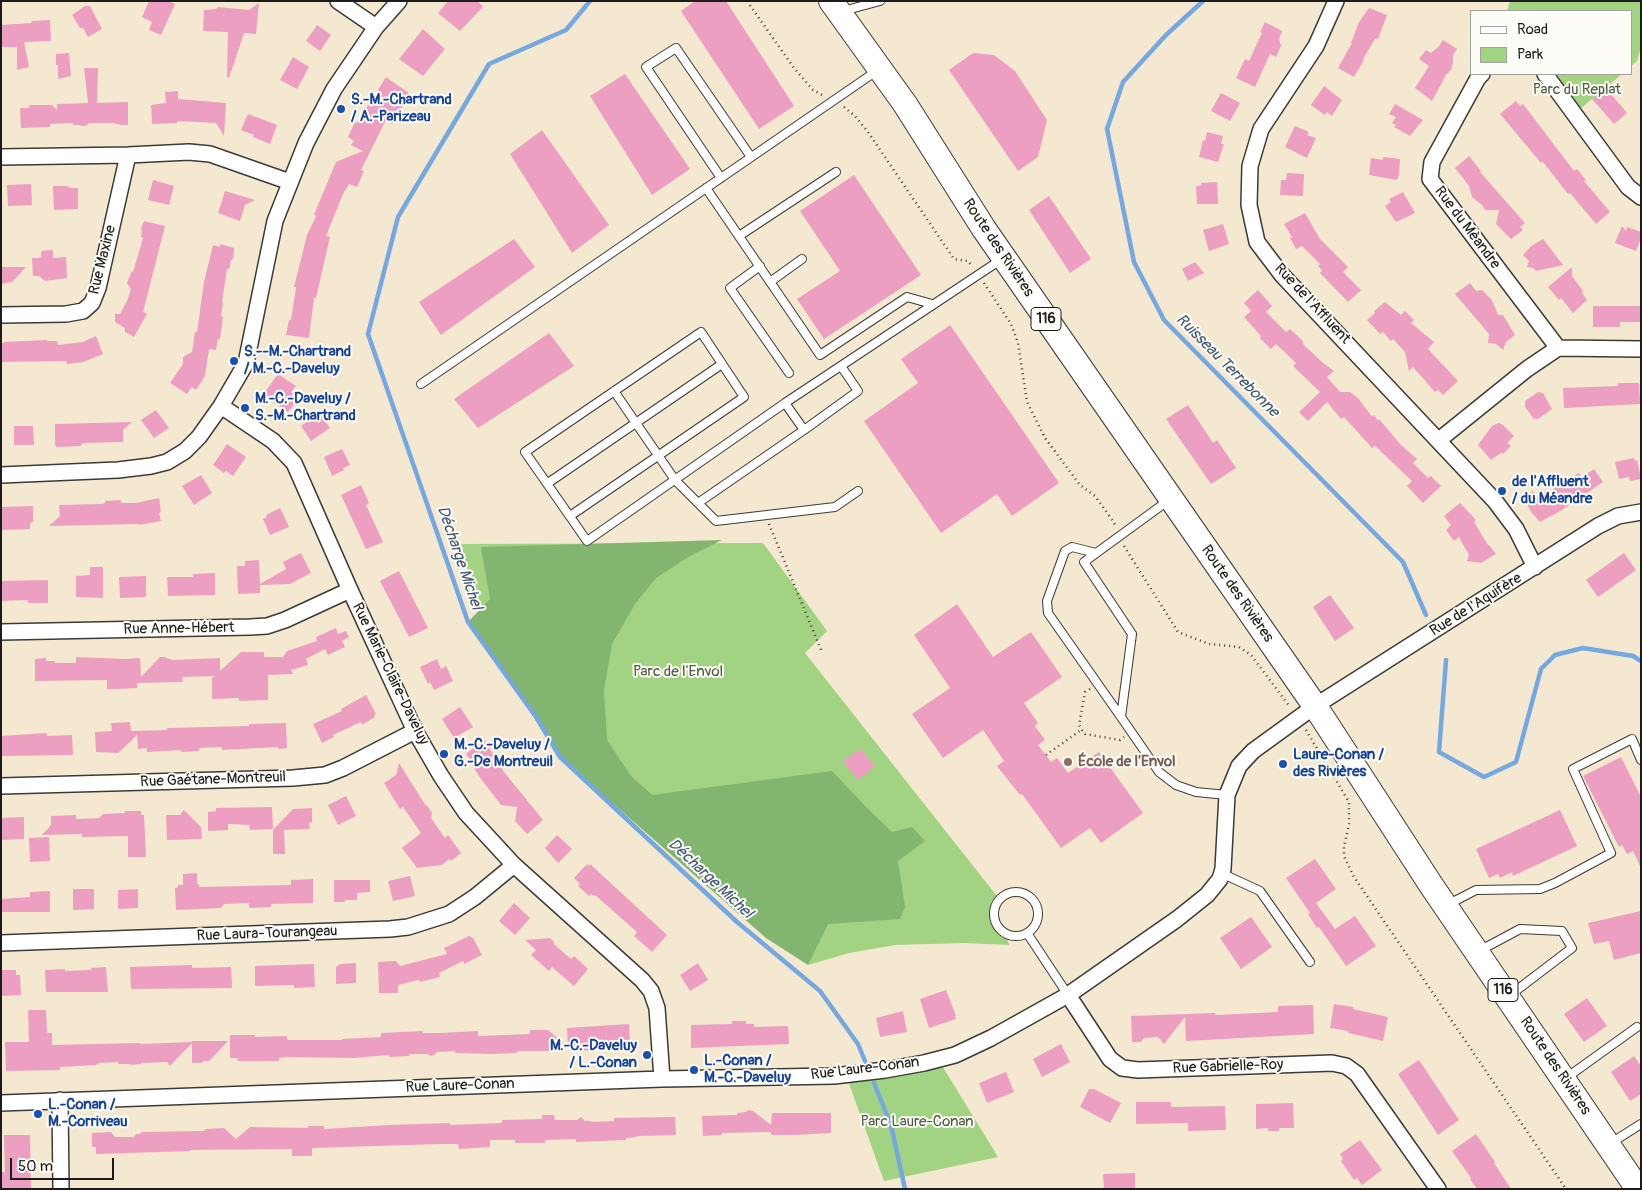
<!DOCTYPE html>
<meta charset="utf-8">
<style>
body{margin:0}
#map{position:relative;width:1642px;height:1190px;overflow:hidden;background:#f4e8d0;font-family:Pangolin,sans-serif}
canvas{display:block}
.frame{position:absolute;inset:0;border:2px solid #1c1c1c;pointer-events:none}
.legend{position:absolute;left:1470px;top:10px;width:162px;height:65px;box-sizing:border-box;background:#fdfcf7;border:1px solid #a3a29f;margin:0;padding:6px 9px;list-style:none;font-size:15px;color:#1c1c1c}
.legend li{display:flex;align-items:center;gap:10px;height:25px}
.legend b{width:25px;border:1px solid #a3a29f}
.scale{position:absolute;left:10px;top:1158px;width:104px;height:22px;box-sizing:border-box;border:2px solid #1c1c1c;border-top:0;padding-left:6px;font-size:15px;line-height:18px;white-space:nowrap;color:#1c1c1c;-webkit-text-stroke:4px #fdfcf7;paint-order:stroke}
</style>
<div id="map">
<canvas width="1642" height="1190"></canvas>
<div class="frame"></div>
<ul class="legend">
<li><b style="height:6px;background:#fff"></b>Road</li>
<li><b style="height:14px;background:#a2d382"></b>Park</li>
</ul>
<div class="scale">50 m</div>
</div>
<script>
const ctx = document.querySelector('canvas').getContext('2d');
ctx.lineJoin = 'round';
function fill(path, color) {
  ctx.fillStyle = color;
  ctx.fill(path, 'evenodd');
}
function shape(rows) {
  const path = new Path2D();
  for (const r of rows) {
    if (r.length === 3) {
      path.moveTo(r[0] + r[2], r[1]);
      path.arc(r[0], r[1], r[2], 0, 2 * Math.PI);
      continue;
    }
    path.moveTo(r[0], r[1]);
    for (let i = 2; i < r.length; i += 2) path.lineTo(r[i], r[i + 1]);
  }
  return path;
}
function stroke(path, color, width, dash) {
  ctx.strokeStyle = color;
  ctx.lineWidth = width;
  ctx.lineCap = dash ? 'butt' : 'round';
  ctx.setLineDash(dash || []);
  ctx.stroke(path);
}
function write(font, color, halo, rows, align = 'center') {
  ctx.font = font + ' Pangolin,sans-serif';
  ctx.lineWidth = 4;
  ctx.setLineDash([]);
  ctx.textBaseline = 'middle';
  ctx.strokeStyle = halo;
  ctx.fillStyle = color;
  for (const [text, x, y, turn = 0] of rows) {
    ctx.save();
    ctx.translate(x, y);
    ctx.rotate((+turn || 0) * Math.PI / 180);
    ctx.textAlign = isNaN(turn) ? turn : align;
    if (halo) ctx.strokeText(text, 0, 0);
    ctx.fillText(text, 0, 0);
    ctx.restore();
  }
}
const green = shape([
 [1510,1,1641,1,1641,47,1637,61,1631,66,1631,11,1507,11],
 [1545,74,1622,74,1574,114],
 [763,543,827,631,805,653,1000,900,995,908,994,916,998,926,1006,933,1009,945,964,943,895,945,849,953,808,965,600,778,503,651,475,600,461,544],
 [938,1059,998,1157,884,1181,846,1075]
]);
const forest = shape([
 [722,540,688,557,656,578,635,604,612,644,604,690,607,740,631,776,652,795,832,771,868,809,892,832,912,827,925,841,898,861,905,907,900,919,828,924,808,965,766,938,560,757,526,701,468,622,490,599,481,547]
]);
const stream = shape([
 [590,1,566,30,489,64,398,217,368,334,468,622,536,717,560,757,737,922,820,991,858,1044,865,1061],
 [1203,1,1166,35,1123,82,1107,129,1134,262,1164,320,1403,562,1426,615],
 [1446,660,1439,752,1484,777,1516,762,1541,669,1555,655,1583,648,1633,656,1641,661],
 [874,1083,891,1125,905,1189]
]);
const building = shape([
 [149,1,168,1,175,4,161,35,149,30,152,22,142,17],
 [448,1,478,1,483,7,460,31,438,13],
 [695,1,726,1,794,106,759,129,681,11],
 [259,3,256,34,244,33,229,78,227,77,228,32,203,31,204,10,216,9,218,7,249,10],
 [85,6,90,6,102,29,88,37,83,28,80,28,72,15],
 [1369,8,1387,15,1378,39,1375,39,1363,59,1364,60,1354,77,1338,68,1352,43,1351,43,1359,22],
 [50,20,51,41,24,42,29,67,17,70,17,47,1,47,1,25,31,23,32,21],
 [1265,22,1282,31,1279,39,1281,46,1276,57,1270,54,1255,87,1236,78,1245,59,1249,61,1262,33,1260,32],
 [317,25,331,35,320,51,306,41],
 [423,29,445,49,423,76,399,59],
 [1443,40,1457,49,1453,55,1453,63,1451,70,1446,75,1432,101,1415,88,1429,66,1419,59,1426,50,1431,53,1439,46],
 [69,53,71,76,58,79,58,65,56,65,56,54],
 [973,53,994,55,1015,71,1047,120,1038,157,1018,171,949,70],
 [293,57,309,67,297,89,280,80],
 [84,68,98,68,97,103,128,102,128,125,121,125,113,123,89,123,86,126,81,126,80,125,73,125,73,123,50,124,50,127,21,128,20,108,29,108,29,105,52,105,57,110,57,104,88,103],
 [625,74,690,169,652,195,590,96],
 [386,77,410,94,392,124,386,120,361,170,364,171,357,187,349,184,343,194,326,236,330,237,316,298,314,298,309,338,286,335,289,320,291,320,296,287,294,287,307,235,316,216,314,215,336,162,363,151,351,145,354,141,348,137,355,122,357,123],
 [1324,86,1342,100,1332,116,1327,112,1325,115,1311,105],
 [1606,88,1627,113,1614,124,1592,99],
 [178,91,178,99,226,103,224,136,216,123,178,121,177,123,152,124,151,105,166,103,165,92],
 [1221,93,1240,103,1230,121,1211,111],
 [1516,101,1520,106,1523,104,1574,171,1577,169,1586,180,1584,181,1610,212,1596,224,1570,193,1568,194,1543,162,1541,163,1500,114],
 [1395,104,1423,120,1410,136,1394,127,1396,125,1392,123,1396,117,1389,114],
 [248,114,277,125,270,144,253,137,254,135,241,130],
 [1295,126,1309,132,1307,135,1316,138,1307,158,1285,147],
 [542,130,609,225,572,253,510,154],
 [1207,132,1223,136,1221,144,1224,144,1218,162,1199,157,1203,140,1205,141],
 [1469,156,1481,171,1480,172,1525,223,1520,227,1523,230,1511,239,1496,224,1499,210,1485,210,1482,205,1472,197,1469,186,1455,168],
 [1383,157,1400,159,1399,175,1397,180,1369,175,1371,158,1383,160],
 [1287,173,1304,174,1303,196,1280,195,1281,180,1286,180],
 [854,175,921,275,824,339,797,299,840,271,800,211],
 [153,180,174,186,169,205,148,200],
 [1217,182,1218,204,1197,204,1196,186,1201,186,1201,183],
 [31,184,32,205,8,206,7,185],
 [53,186,69,186,68,188,78,188,78,209,54,210],
 [225,191,255,200,245,205,240,221,218,213],
 [1403,192,1415,213,1396,222,1385,206,1391,202,1389,199],
 [1049,196,1091,259,1070,273,1029,210],
 [1305,213,1320,239,1348,267,1343,272,1361,290,1348,302,1320,273,1322,270,1318,266,1320,264,1302,246,1296,249,1290,238,1292,237,1284,224],
 [144,221,165,226,143,312,147,314,134,337,125,332,125,328,115,322,115,314,120,314,127,301,131,289,127,283,132,271,133,272,136,262,143,238,141,237,142,231,141,228],
 [1223,224,1229,244,1209,251,1203,230],
 [1622,226,1626,231,1627,227,1641,232,1641,238,1636,251,1615,243],
 [514,239,535,267,441,335,419,302],
 [1543,239,1563,265,1536,271,1533,268,1527,267,1529,261,1523,255,1531,246],
 [220,244,234,248,233,259,231,260,229,269,227,269,222,302,223,303,221,316,223,317,220,339,218,339,216,350,209,349,205,376,196,390,192,387,187,394,170,383,183,364,183,357,192,352,195,332,197,332,204,282,213,245,220,247],
 [53,250,53,258,66,257,67,278,45,281,39,276,33,276,32,258,41,258,41,251],
 [1195,262,1204,273,1188,281,1182,269],
 [1,267,26,267,12,282,1,284],
 [1572,267,1572,276,1583,291,1582,293,1587,300,1573,313,1561,298,1559,300,1548,287],
 [1470,283,1476,291,1482,290,1492,300,1498,315,1503,315,1515,335,1506,342,1503,350,1496,344,1488,343,1489,334,1455,294],
 [1258,290,1272,306,1266,312,1286,332,1290,329,1303,341,1303,344,1322,362,1334,371,1327,377,1340,392,1350,392,1358,398,1372,417,1374,415,1378,421,1379,419,1401,445,1417,459,1413,463,1428,478,1431,476,1441,486,1423,503,1407,486,1412,481,1375,446,1372,448,1344,417,1341,419,1327,402,1308,421,1299,412,1320,392,1293,366,1296,363,1276,344,1271,349,1260,338,1261,336,1244,317,1251,311,1244,303],
 [1385,302,1401,315,1405,311,1414,320,1411,323,1434,342,1428,349,1458,381,1443,395,1438,390,1435,392,1413,367,1409,371,1405,352,1393,339,1391,341,1383,332,1380,334,1367,320,1375,313,1374,311],
 [1593,306,1641,306,1641,322,1620,322,1620,327,1593,327],
 [950,325,1059,483,1012,516,997,494,941,533,864,421,918,383,901,359],
 [549,333,574,366,478,428,454,399],
 [96,336,103,354,83,362,67,364,66,361,1,362,1,343,4,343,4,342,47,340,47,341,57,341,58,345,83,342],
 [278,374,296,386,291,392,299,398,288,412,263,395],
 [1618,383,1639,383,1640,404,1564,408,1563,388,1618,386],
 [1538,392,1543,393,1552,409,1538,419,1534,419,1525,407,1525,401],
 [1188,405,1213,443,1217,440,1236,468,1211,484,1166,419],
 [156,410,169,428,154,438,141,420],
 [319,413,330,428,311,441,301,426],
 [132,422,123,430,123,442,83,443,80,446,56,447,55,444,55,424],
 [1498,423,1502,424,1514,436,1507,443,1511,446,1503,454,1501,453,1491,460,1478,445,1492,426],
 [14,426,33,426,34,445,14,445],
 [227,444,246,457,233,476,226,471,224,473,213,465],
 [342,449,350,465,343,468,344,470,332,476,324,457],
 [1634,458,1635,461,1637,460,1641,479,1630,481,1629,477,1619,479,1615,462],
 [1594,469,1603,482,1562,510,1540,522,1532,513,1523,498,1533,491,1537,497,1547,490,1549,492,1579,473,1582,477],
 [201,475,212,493,194,505,182,486],
 [361,485,369,503,366,505,383,542,366,549,341,495],
 [159,498,161,512,159,513,161,521,139,525,139,524,49,526,60,516,59,505,102,504,105,503,105,501,121,500,121,503,136,503],
 [1460,503,1476,520,1474,522,1488,545,1489,545,1496,554,1481,563,1467,561,1469,555,1459,537,1454,541,1446,530,1451,525,1444,516],
 [33,506,33,522,30,523,30,529,1,530,1,507],
 [280,508,289,527,270,535,263,519,267,517,266,515],
 [301,553,311,573,290,584,260,585,260,593,238,594,237,566,245,566,245,561,259,560,260,584,286,569,283,562],
 [1624,553,1636,570,1598,597,1586,580],
 [90,567,103,567,103,598,76,597,76,576,90,575],
 [399,571,428,628,409,637,380,581],
 [215,573,215,595,168,596,167,577,193,577,193,574],
 [146,576,146,597,120,598,119,577],
 [48,580,48,603,28,603,28,600,1,601,1,581],
 [1330,595,1354,628,1335,641,1313,607],
 [957,604,993,657,1031,632,1062,677,1024,703,1038,723,1035,726,1045,740,1038,745,1051,762,1057,758,1068,773,1099,752,1143,813,1101,843,1090,828,1061,848,1022,794,1020,795,997,766,1004,761,983,730,943,758,912,714,950,688,914,635],
 [336,628,338,634,346,631,349,637,342,641,345,647,328,655,325,649,306,659,308,665,291,670,293,674,268,675,268,700,239,701,239,698,212,699,212,678,215,676,182,677,183,682,137,683,137,688,119,689,107,689,107,680,35,681,35,659,46,658,46,661,55,661,55,663,76,663,76,657,126,659,140,658,141,677,160,657,165,657,172,660,220,658,220,671,241,652,264,652,264,657,283,657,287,651,317,641,316,637],
 [437,659,441,669,446,666,453,681,434,690,430,682,428,684,420,667],
 [366,695,376,714,374,715,375,717,362,725,361,722,333,735,334,737,322,743,313,724,342,711,341,709],
 [460,707,473,727,454,738,442,719],
 [130,722,131,731,167,730,167,728,249,726,249,724,286,723,287,748,279,749,277,747,222,750,222,747,199,748,199,751,181,752,181,750,147,752,147,748,138,749,137,735,118,753,96,752,95,732,112,731,111,723],
 [47,733,47,736,72,735,73,755,1,756,1,736],
 [484,740,504,772,543,820,527,834,515,821,517,807,501,805,481,779,470,762,471,761,466,754],
 [861,749,875,766,858,780,842,761],
 [1621,757,1641,797,1641,868,1633,851,1627,854,1622,845,1619,847,1583,776],
 [399,763,426,806,427,805,432,813,431,818,445,838,448,835,461,853,451,861,449,859,442,865,417,868,402,848,421,833,403,807,400,809,384,783,396,775],
 [346,796,356,816,338,825,328,805],
 [272,807,273,829,250,830,249,825,228,824,228,830,208,831,208,812,216,811,216,808],
 [312,808,312,822,309,823,310,829,284,830,285,854,273,854,273,830,293,809],
 [184,810,201,827,202,839,167,840,166,815,180,815],
 [1560,810,1577,846,1513,876,1512,872,1500,878,1498,874,1489,878,1476,849],
 [125,811,141,811,141,815,144,815,146,857,128,857,128,836,82,837,82,834,42,835,51,825,51,816,76,815,76,819,99,818,103,814,125,813],
 [24,817,24,839,1,840,1,818],
 [557,835,572,849,558,863,545,848],
 [49,837,50,861,30,862,29,838],
 [1315,859,1336,889,1316,903,1335,929,1355,916,1376,946,1346,966,1319,927,1317,928,1308,914,1310,913,1286,878],
 [587,864,589,866,590,864,667,935,652,952,634,936,637,932,595,895,594,896,591,894,589,896,578,886,580,884,574,878],
 [197,873,197,884,199,884,199,887,291,885,291,880,313,879,313,903,271,904,271,907,249,908,249,903,224,904,221,908,176,910,175,888,177,888,178,885,183,885,183,874],
 [410,876,415,896,393,901,388,881],
 [334,880,370,880,370,892,357,893,357,900,345,900,345,902,334,902],
 [73,889,94,889,94,909,73,910],
 [138,889,138,908,118,909,118,890],
 [50,891,50,912,1,912,1,899,30,897,30,892],
 [514,903,530,918,515,935,499,921],
 [1641,911,1641,953,1614,960,1609,941,1594,944,1588,923],
 [1251,917,1272,947,1241,969,1220,938],
 [469,936,473,938,482,955,464,964,463,961,439,973,440,977,420,982,419,980,398,985,398,993,379,993,378,962,396,961,400,966,447,954,444,948],
 [550,938,554,942,554,944,571,959,574,956,588,969,574,986,552,967,549,971,531,955,536,950,525,940],
 [356,963,356,983,336,984,336,967,340,964],
 [698,963,708,980,690,991,680,975],
 [314,964,315,987,294,988,294,985,255,986,255,966],
 [192,965,192,968,231,967,232,988,131,989,130,967],
 [106,967,108,992,46,992,45,970,65,969,65,971,91,970,91,968],
 [1,970,16,970,16,975,20,975,21,995,1,996],
 [946,990,956,1016,955,1016,956,1019,929,1028,920,999],
 [1587,998,1607,1026,1584,1042,1564,1014],
 [1334,1004,1353,1007,1353,1009,1388,1017,1383,1041,1348,1033,1348,1031,1330,1028],
 [1313,1005,1314,1034,1186,1041,1185,1017,1164,1044,1158,1037,1144,1038,1141,1042,1132,1042,1131,1016,1215,1013,1216,1015,1278,1012,1278,1006],
 [28,1010,46,1010,47,1033,52,1033,52,1045,140,1043,140,1044,192,1042,192,1041,228,1041,209,1061,204,1061,201,1063,192,1063,192,1043,170,1066,167,1062,141,1063,141,1064,130,1065,130,1064,118,1064,118,1062,99,1063,96,1065,60,1067,60,1070,6,1071,5,1042,29,1042],
 [903,1011,907,1032,880,1037,876,1018],
 [732,1021,746,1021,746,1024,754,1024,754,1027,788,1026,789,1044,691,1048,691,1025,732,1024],
 [629,1024,630,1045,595,1047,595,1050,576,1051,576,1048,554,1048,554,1051,517,1051,517,1053,493,1054,455,1053,455,1051,437,1052,434,1055,430,1056,427,1054,409,1054,409,1056,389,1057,389,1055,353,1058,287,1057,279,1058,279,1061,238,1061,237,1058,230,1058,230,1035,255,1035,255,1037,287,1036,287,1040,342,1040,342,1039,381,1037,381,1033,423,1031,423,1033,441,1033,478,1031,478,1036,530,1034,530,1030,548,1030,568,1047,567,1028],
 [1061,1044,1070,1062,1042,1077,1033,1059],
 [1634,1056,1641,1066,1641,1094,1630,1101,1611,1072],
 [1419,1060,1459,1120,1438,1135,1398,1074],
 [1006,1072,1014,1092,987,1103,979,1083],
 [1089,1089,1094,1089,1121,1103,1110,1123,1080,1107],
 [1136,1102,1171,1102,1171,1107,1225,1106,1226,1130,1188,1131,1188,1123,1136,1124],
 [1293,1103,1294,1128,1279,1128,1279,1131,1268,1131,1268,1128,1256,1129,1256,1104],
 [748,1110,753,1111,771,1125,772,1113,831,1113,831,1133,794,1135,771,1135,771,1132,722,1133,722,1135,703,1136,702,1116,737,1115,737,1113,746,1112],
 [542,1115,554,1115,555,1120,577,1120,581,1117,585,1121,591,1121,591,1122,614,1121,614,1118,675,1117,676,1135,637,1136,637,1137,626,1138,626,1140,576,1142,576,1139,545,1140,545,1143,515,1143,515,1140,490,1140,490,1147,459,1149,458,1144,440,1144,312,1148,312,1156,292,1156,292,1149,190,1150,190,1151,96,1154,96,1147,92,1147,92,1133,111,1132,115,1137,134,1137,136,1134,141,1134,141,1132,204,1131,206,1129,224,1128,236,1139,250,1127,308,1128,308,1126,324,1126,324,1129,389,1125,450,1123,450,1125,502,1123,502,1120,542,1119],
 [1476,1134,1495,1162,1494,1163,1511,1189,1477,1189,1470,1179,1471,1178,1452,1151],
 [4,1135,30,1135,31,1189,1,1189,1,1172,5,1172],
 [1360,1140,1382,1170,1362,1185,1357,1178,1354,1180,1341,1161,1343,1159,1340,1154],
 [1135,1173,1135,1189,1104,1189,1103,1174]
]);
const path = shape([
 [747,1,794,68,813,90,824,96],
 [844,107,855,116,868,132,954,259,968,261,972,266],
 [984,283,1011,324,1018,343,1027,402,1045,438,1080,485,1095,496,1113,521,1116,527],
 [769,524,822,652],
 [1124,546,1178,632,1209,644,1239,647,1251,655,1290,707],
 [1090,689,1085,692,1079,725,1082,730,1085,734,1120,740,1124,737],
 [1306,730,1349,802,1349,824,1344,847,1344,856,1354,877,1566,1189],
 [1046,755,1081,730]
]);
const lane = shape([
 [843,11,880,1],
 [721,178,646,67,676,48,751,157],
 [706,188,820,355,907,297,932,304],
 [739,236,836,172],
 [760,266,730,288,789,373],
 [770,282,802,259],
 [421,384,878,70],
 [614,391,675,480,716,521,835,507,858,491],
 [785,403,804,430,858,391,841,366],
 [548,483,722,364],
 [1169,500,1084,562,1132,634,1121,717,1159,772,1176,785,1196,792,1227,795],
 [698,503,804,430],
 [570,516,744,397,701,332,525,452,587,541,785,403,1002,259],
 [1096,553,1072,547,1065,551,1047,601,1048,613,1121,717],
 [1221,873,1260,891,1310,962],
 [1016,914,22],
 [1447,905,1476,890,1540,889,1555,883,1611,853,1573,769,1632,739,1641,760],
 [1027,933,1068,995],
 [1479,951,1520,929,1562,931,1572,948,1509,996],
 [1566,1078,1637,1027],
 [1611,1143,1641,1124]
]);
const street = shape([
 [338,1,376,27],
 [1336,1,1316,46,1261,129,1250,166,1249,205,1257,242,1282,275,1495,501,1516,529,1535,567],
 [1482,74,1478,78,1432,162,1430,179,1558,348],
 [1545,74,1628,187,1641,197],
 [1,157,128,155,189,152,210,154,290,182],
 [1,315,66,314,83,311,92,303,98,288,128,155],
 [221,406,273,441,294,463,350,590,415,731,441,776,466,813,514,865,642,980,651,991,657,1008,662,1079],
 [1439,440,1527,369,1558,348,1641,349],
 [1,475,118,470,151,466,167,462,185,451,199,437,221,406,246,363,275,221,306,143,334,89,376,27,399,1],
 [1,632,250,627,267,626,285,620,350,590],
 [1,786,293,778,325,775,343,768,415,731],
 [1,943,390,929,408,927,449,914,475,897,514,865],
 [1068,995,1110,1059,1122,1068,1138,1070,1332,1063,1346,1066,1357,1074,1438,1189],
 [60,1100,61,1189],
 [1,1103,662,1079,834,1076,885,1070,924,1063,955,1055,991,1038,1068,995,1177,919,1207,895,1220,879,1223,869,1227,795,1239,766,1253,751,1315,706,1598,526,1618,516,1641,512]
]);
const primary = shape([
 [831,1,905,104,984,229,1315,706,1431,885,1638,1189]
]);
const markers = [
 [341,109,5,"#1a4fb4"],
 [234,361,5,"#1a4fb4"],
 [245,408,5,"#1a4fb4"],
 [1502,491,5,"#1a4fb4"],
 [444,754,5,"#1a4fb4"],
 [1068,762,5,"#8d6e63"],
 [1283,764,5,"#1a4fb4"],
 [647,1055,5,"#1a4fb4"],
 [694,1070,5,"#1a4fb4"],
 [38,1114,5,"#1a4fb4"]
];
const shields = [
 [1046,319,30],
 [1503,990,30]
];
const shieldNames = [
 ["116",1046,319],
 ["116",1503,990]
];
const parkNames = [
 ["Parc du Replat",1577,90],
 ["Parc de l'Envol",678,672],
 ["Parc Laure-Conan",917,1122]
];
const transitNames = [
 ["S.-M.-Chartrand",351,100],
 ["/ A.-Parizeau",351,117],
 ["S.--M.-Chartrand",244,352],
 ["/ M.-C.-Daveluy",244,369],
 ["M.-C.-Daveluy /",255,399],
 ["S.-M.-Chartrand",255,416],
 ["de l'Affluent",1512,482],
 ["/ du Méandre",1512,499],
 ["M.-C.-Daveluy /",454,745],
 ["G.-De Montreuil",454,762],
 ["Laure-Conan /",1293,755],
 ["des Rivières",1293,772],
 ["M.-C.-Daveluy",637,1046,"right"],
 ["/ L.-Conan",637,1063,"right"],
 ["L.-Conan /",704,1061],
 ["M.-C.-Daveluy",704,1078],
 ["L.-Conan /",48,1105],
 ["M.-Corriveau",48,1122]
];
const streetNames = [
 ["Rue du Mèandre",1467,228,53],
 ["Route des Rivières",998,248,56],
 ["Rue Maxine",103,260,-76],
 ["Rue de l'Affluent",1312,304,47],
 ["Route des Rivières",1237,594,55],
 ["Rue de l'Aquifère",1476,605,-32],
 ["Rue Anne-Hébert",179,629,-1],
 ["Rue Marie-Claire-Daveluy",390,674,64],
 ["Rue Gaétane-Montreuil",213,780,-2],
 ["Rue Laura-Tourangeau",267,934,-2],
 ["Route des Rivières",1555,1066,56],
 ["Rue Gabrielle-Roy",1228,1067,-2],
 ["Rue Laure-Conan",865,1069,-7],
 ["Rue Laure-Conan",460,1086,-2]
];
const educationNames = [
 ["École de l'Envol",1078,762]
];
const waterNames = [
 ["Ruisseau Terrebonne",1227,366,45],
 ["Décharge Michel",459,558,71],
 ["Décharge Michel",710,879,43]
];
fill(green, '#a2d382');
fill(forest, '#81b570');
stroke(stream, '#75a8e1', 4.5);
fill(building, '#ec9fc0');
stroke(lane, '#3c3b37', 10);
stroke(street, '#3c3b37', 18);
stroke(primary, '#3c3b37', 26);
stroke(path, '#3c3b37', 2.5, [1, 4]);
stroke(lane, '#fff', 8);
stroke(street, '#fff', 15);
stroke(primary, '#fff', 24);
for (const [x, y, r, color] of markers) {
  const dot = new Path2D();
  dot.arc(x, y, r, 0, 2 * Math.PI);
  ctx.fillStyle = color;
  ctx.fill(dot);
  stroke(dot, '#fdfcf7', 2);
}
for (const [x, y, w] of shields) {
  const box = new Path2D();
  box.roundRect(x - w / 2, y - 11.5, w, 23, 4);
  ctx.fillStyle = '#fdfcf7';
  ctx.fill(box);
  stroke(box, '#1c1c1c', 1);
}
write('bold 14px', '#1c1c1c', null, shieldNames);
write('15px', '#4b5c40', '#fdfcf7', parkNames);
write('bold 15px', '#164399', '#fdfcf7', transitNames, 'left');
write('15px', '#1c1c1c', '#fdfcf7', streetNames);
write('bold 15px', '#785e54', '#fdfcf7', educationNames, 'left');
write('italic 16px', '#445b75', '#fdfcf7', waterNames);
</script>
